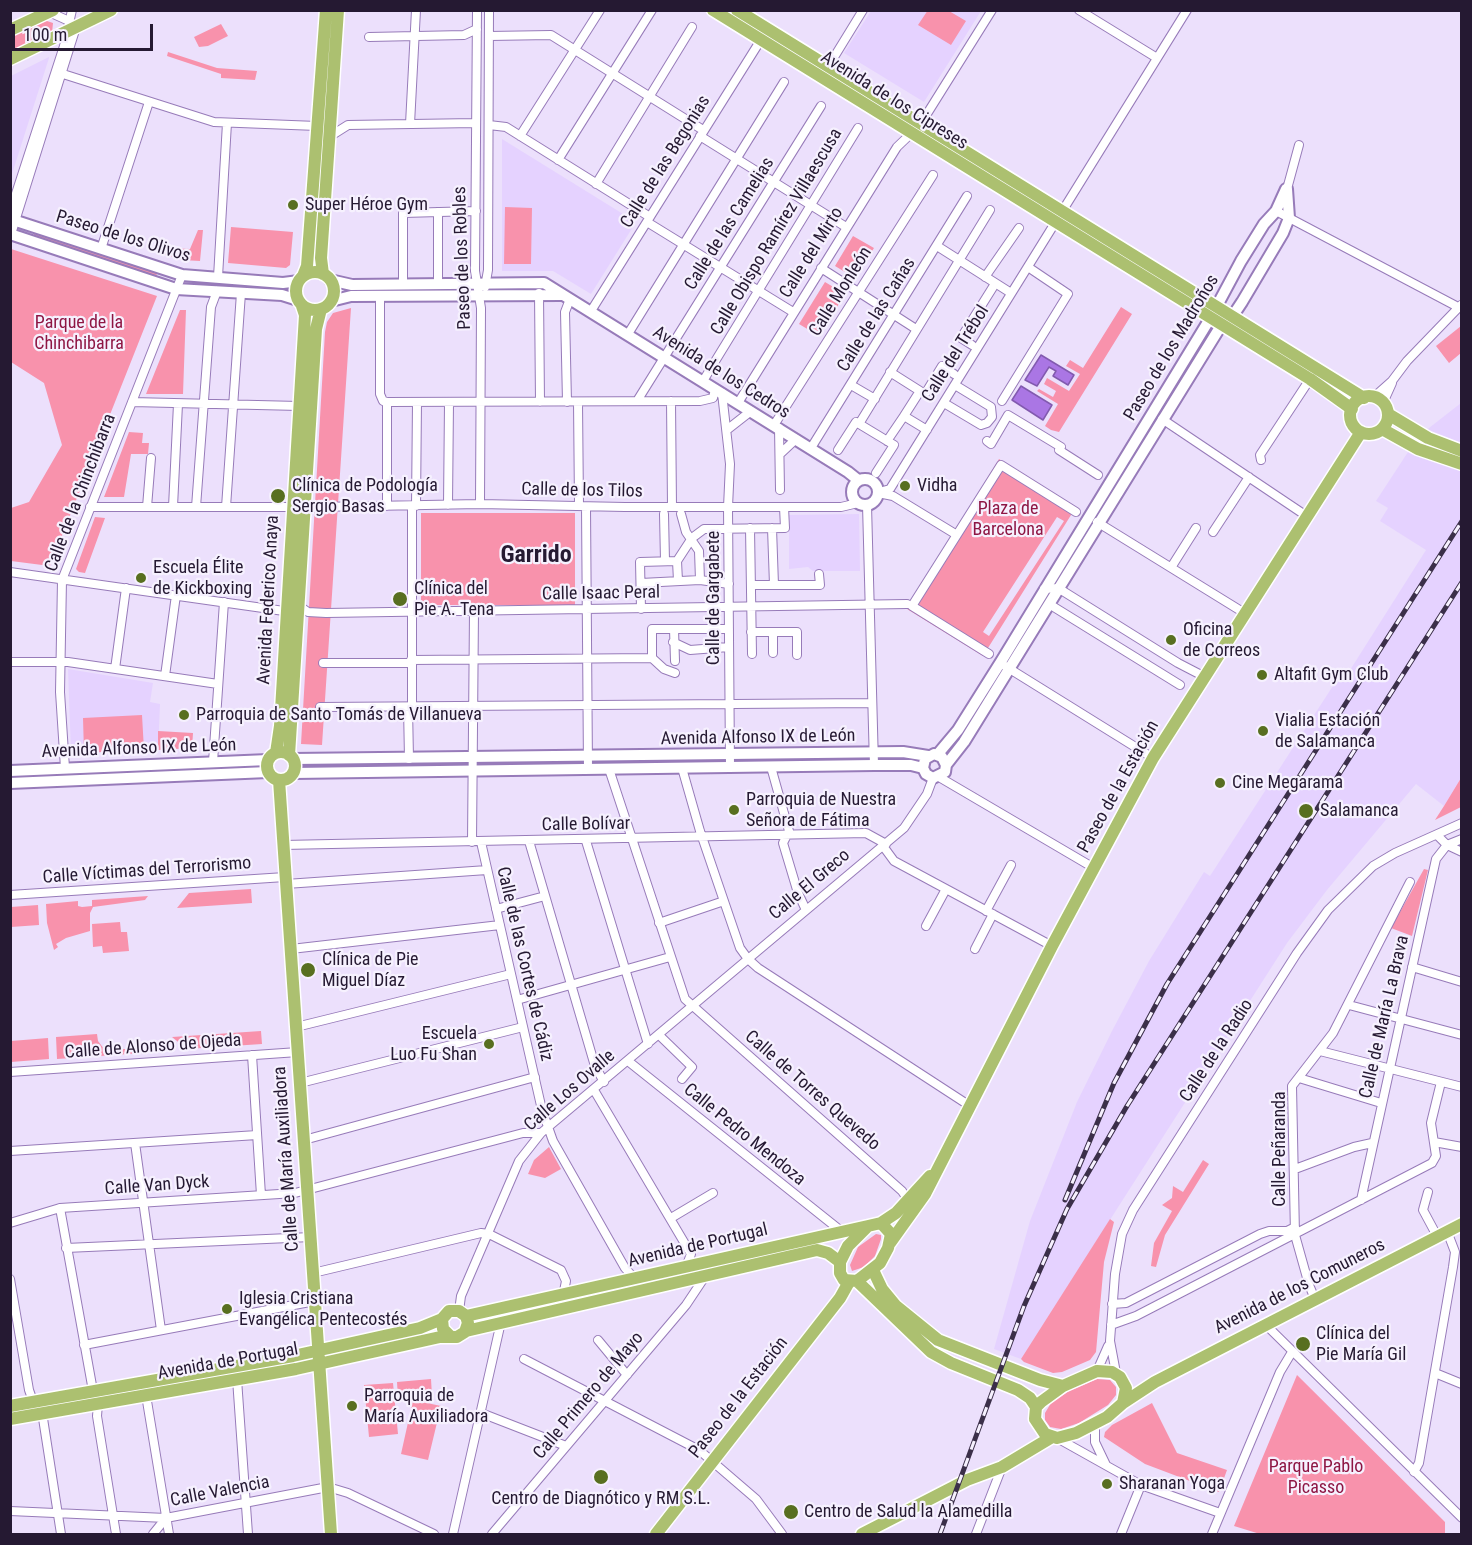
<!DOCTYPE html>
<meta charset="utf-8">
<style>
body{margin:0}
#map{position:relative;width:1472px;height:1545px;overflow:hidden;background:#ece0fc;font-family:"Roboto Condensed",sans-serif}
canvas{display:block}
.frame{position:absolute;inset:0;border:12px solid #251932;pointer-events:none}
.scale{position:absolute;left:12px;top:24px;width:141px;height:27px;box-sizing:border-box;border:3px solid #251932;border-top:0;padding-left:8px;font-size:18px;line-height:21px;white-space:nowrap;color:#251932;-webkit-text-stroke:4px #f6f1fe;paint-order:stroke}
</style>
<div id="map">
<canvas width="1472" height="1545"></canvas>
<div class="frame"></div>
<div class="scale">100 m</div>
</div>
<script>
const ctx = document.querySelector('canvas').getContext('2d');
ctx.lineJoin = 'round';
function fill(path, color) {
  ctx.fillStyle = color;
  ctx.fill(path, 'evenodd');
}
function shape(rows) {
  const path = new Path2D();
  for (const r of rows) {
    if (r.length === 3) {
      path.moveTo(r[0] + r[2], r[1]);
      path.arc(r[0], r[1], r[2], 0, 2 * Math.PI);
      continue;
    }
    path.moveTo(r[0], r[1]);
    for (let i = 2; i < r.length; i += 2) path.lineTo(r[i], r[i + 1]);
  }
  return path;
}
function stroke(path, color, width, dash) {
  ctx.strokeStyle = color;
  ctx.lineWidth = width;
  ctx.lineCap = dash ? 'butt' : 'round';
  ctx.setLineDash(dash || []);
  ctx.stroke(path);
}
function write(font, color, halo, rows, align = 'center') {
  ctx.font = font + ' "Roboto Condensed",sans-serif';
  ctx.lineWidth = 4.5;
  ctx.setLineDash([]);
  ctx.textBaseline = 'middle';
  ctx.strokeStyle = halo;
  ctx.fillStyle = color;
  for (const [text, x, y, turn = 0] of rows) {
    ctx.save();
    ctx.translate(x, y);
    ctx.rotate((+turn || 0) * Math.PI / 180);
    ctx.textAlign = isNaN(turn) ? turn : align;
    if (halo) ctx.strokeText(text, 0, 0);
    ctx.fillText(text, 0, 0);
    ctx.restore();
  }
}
const built = shape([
 [871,11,981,11,924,102,844,53],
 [49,57,49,58,11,177,11,76],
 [502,139,636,222,591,294,553,271,502,271],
 [1461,403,1461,778,1444,806,1416,784,1327,890,1287,943,1021,1359,994,1349,1030,1221,1077,1102,1112,1031,1149,961,1204,872,1210,876,1340,675,1345,678,1426,550,1380,521,1388,508,1376,501,1408,452,1429,428],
 [859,514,860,571,813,571,808,567,789,569,789,515],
 [68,669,153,683,150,702,160,704,158,750,71,753]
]);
const green = shape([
 [928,10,949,11,966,21,951,45,918,25],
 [44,20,53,23,52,33,11,53,11,36],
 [221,24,228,36,208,46,199,47,194,37],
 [168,52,217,68,257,71,255,80,221,78,221,74,167,56],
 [505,207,532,208,531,264,504,264],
 [231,227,293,232,290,265,286,268,228,263],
 [198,230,203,230,200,261,182,260,163,254,165,248,190,249],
 [35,233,158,272,156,276,33,236],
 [853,236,874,248,855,278,835,266],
 [11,249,157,296,50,566,11,561,11,508,29,502,62,445,44,383,11,362],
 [825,282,845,294,819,336,799,324],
 [1121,307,1132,314,1059,432,1051,430,1045,426,1058,404,1037,391,1039,389,1053,397,1056,391,1044,384,1047,378,1069,391,1080,374,1066,366,1070,360,1083,368],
 [351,308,322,745,301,744,325,332,327,322,333,313],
 [180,310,186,310,183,394,146,394],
 [1461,326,1461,353,1449,363,1436,346],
 [129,432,143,433,142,443,149,443,148,454,131,454,124,497,104,497],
 [999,459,1076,507,983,656,907,609],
 [1057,517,1064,521,989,636,983,632],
 [421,513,575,513,575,605,421,605],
 [95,517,105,518,85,573,79,572,76,569],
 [142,715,144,750,84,753,83,718],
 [158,731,193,733,192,748,158,750],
 [1461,778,1461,807,1435,820,1444,806],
 [1424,869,1428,870,1412,936,1391,928],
 [251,889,252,903,177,908,189,893],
 [148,896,145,900,93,907,90,913,90,931,66,938,56,944,58,947,54,950,47,923,46,904,78,901,78,906,82,907,92,906,92,900],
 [38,905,39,925,11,927,11,907],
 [120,922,121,932,127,932,129,951,103,953,102,946,93,947,92,924],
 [261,1031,262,1044,187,1049,172,1037],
 [97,1034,98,1041,104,1049,143,1049,143,1053,57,1059,56,1037],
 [48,1038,49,1059,11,1062,11,1041],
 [549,1147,561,1169,545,1178,528,1174,534,1160],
 [1203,1160,1209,1164,1165,1235,1156,1267,1151,1266,1154,1243,1172,1211,1162,1205,1172,1198,1173,1186,1183,1192],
 [1110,1219,1114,1222,1104,1262,1096,1352,1090,1360,1062,1372,1053,1373,1024,1362,1021,1359],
 [876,1234,881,1235,881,1239,875,1256,864,1267,852,1271,850,1265,858,1247],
 [1297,1375,1445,1522,1445,1534,1260,1534,1234,1526],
 [431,1379,432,1396,398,1399,397,1382],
 [1097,1379,1110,1380,1116,1387,1116,1395,1108,1405,1079,1423,1061,1429,1050,1427,1045,1420,1045,1413,1051,1403,1069,1391],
 [393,1383,398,1434,369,1437,364,1385],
 [413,1400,441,1406,428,1460,401,1454],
 [1152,1403,1177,1453,1227,1470,1219,1492,1145,1464,1104,1437,1105,1432,1112,1425]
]);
const water = shape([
 [1041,355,1074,375,1068,385,1053,376,1056,371,1049,367,1037,386,1025,380,1041,355],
 [1021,386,1052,405,1043,420,1012,400,1021,386]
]);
const street = shape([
 [477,10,475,271,481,308,480,504],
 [1079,10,1157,58],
 [489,36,551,35,703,130],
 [369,37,464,35,477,29],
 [828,67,863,10],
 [63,74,214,122,317,126],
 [410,124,416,10],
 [489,125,506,127,650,217],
 [520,136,600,10],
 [700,136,846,227],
 [329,137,348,125,475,123],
 [558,160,652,10],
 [596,184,692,27],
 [1287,189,1299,145],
 [1276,211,1458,307],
 [10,212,64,46,72,10],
 [438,212,438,283],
 [647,222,793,312],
 [11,234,76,27,69,21,49,12],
 [937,246,1011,293],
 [101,249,149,102],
 [821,268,916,329],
 [218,277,227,123],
 [985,277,1019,228],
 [403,283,403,213,476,211],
 [485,287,488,270,489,10],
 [539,293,540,402],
 [380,296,380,394,383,401,387,402],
 [591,311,762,38],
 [628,334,784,82],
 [972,345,961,338,993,287],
 [890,372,920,391],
 [703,381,858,128],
 [851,385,875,399],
 [722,393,730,464,728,507,730,767],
 [1374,397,1392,381,1407,361,1461,305],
 [637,401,821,106],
 [671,401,672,507],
 [1002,401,1068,294,1028,267],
 [132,402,299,406],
 [387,402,700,401,713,398,715,389],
 [567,402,565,312,570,299],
 [578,402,579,506],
 [738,403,897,147,920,125,992,10],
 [944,403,981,425,987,423,992,417,991,407,955,385],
 [1383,403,1392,383],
 [904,416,920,391,925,394,942,366,954,374],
 [1162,419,1308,517],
 [859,424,990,210],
 [774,425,933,175],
 [779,428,780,490],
 [728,429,751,411],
 [887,441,904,416,927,430],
 [987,441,991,444,1008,415,1061,447,1059,450,1098,475],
 [811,448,967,196],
 [838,450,856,422,894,445,876,473],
 [781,453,796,439],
 [1261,460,1260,455,1310,379],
 [879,492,890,489,1187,10],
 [883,494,893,496,957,535],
 [448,505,449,403],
 [867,505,874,765],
 [387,506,387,402],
 [416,506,417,402],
 [90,507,292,507],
 [147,507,151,458],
 [173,507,178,404],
 [196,507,211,307,217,291],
 [226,507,241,293],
 [586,507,588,769],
 [305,510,316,507,480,504,625,507,841,507,858,503],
 [664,514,665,561],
 [681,514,686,532,699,551,700,580],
 [1097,522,1246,614],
 [750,528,752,654],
 [772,528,774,585],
 [1213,532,1249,477],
 [677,561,692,538,704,529,785,528,784,507],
 [1172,566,1196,528],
 [10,572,291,612],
 [641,583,700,580,729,584],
 [751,585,820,585,819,574],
 [1044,589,1058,588,1178,663,1205,677],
 [1049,604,1180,685],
 [298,605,308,612,326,613,907,604],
 [641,609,640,562,677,561,678,581],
 [674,629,675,661],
 [751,632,797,632,797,655],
 [773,632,773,653],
 [673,642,690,650,729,647],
 [989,654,912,606,1001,465,1076,512],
 [411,660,652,658],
 [10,662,68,662,218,684],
 [323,663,411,663],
 [1005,666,1153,758],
 [115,669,126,588],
 [675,673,664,669,652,658,652,629,729,629],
 [165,676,176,595],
 [412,705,412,506],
 [320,707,871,703],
 [408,707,409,759],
 [213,762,224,602],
 [771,767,789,831,783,843,798,893,806,910],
 [65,768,60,692,62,580,182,275],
 [682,768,700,831,740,948,748,959,758,968,970,1106],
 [609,769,685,999,902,1191,908,1200],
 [939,777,1094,868],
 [1437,835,1447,845,1462,839],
 [529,841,595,1066,604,1082],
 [586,841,648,1044],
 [472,842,474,611],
 [481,842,542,1110,553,1141,625,1268,635,1279],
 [283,845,866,833,886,844],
 [883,846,894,861,1052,946],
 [286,884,487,870],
 [10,895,285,877],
 [496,909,545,896],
 [986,911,1011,865],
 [659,923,724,901],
 [926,926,946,889],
 [291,949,500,925],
 [975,949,993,914],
 [1412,967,1462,982],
 [517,1000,670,957],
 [1349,1005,1462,1035],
 [296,1027,511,974],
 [659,1035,692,1067,682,1079],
 [1320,1051,1462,1087],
 [252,1055,261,1195],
 [628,1061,841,1231],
 [10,1072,298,1052],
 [1299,1078,1381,1103],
 [300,1083,523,1027],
 [594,1090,691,1254,686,1267],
 [304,1140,535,1077],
 [1434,1142,1462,1147],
 [135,1143,161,1330],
 [10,1151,257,1135],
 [1295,1169,1354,1147,1372,1143],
 [1428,1192,1423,1210,1437,1236],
 [1361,1200,1436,859,1447,845,1462,852],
 [60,1208,93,1391],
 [671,1218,713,1193],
 [10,1223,60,1208,295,1193,523,1133,541,1133],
 [66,1248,311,1237],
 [313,1273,481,1233,489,1234,561,1270,566,1281,563,1296],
 [10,1279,29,1390,34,1404],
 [1315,1299,1309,1285,1295,1235,1292,1086,1333,1033,1410,882],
 [1112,1304,1126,1303,1260,1234,1269,1231,1287,1231,1295,1227],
 [459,1311,461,1296,519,1161,541,1133,904,828,927,794,933,778],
 [1111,1325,1136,1316,1432,1163,1436,1156,1431,1123,1441,1082],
 [1266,1325,1462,1518],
 [598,1340,627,1375],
 [84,1345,315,1301],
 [524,1359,699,1450,756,1499,782,1534],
 [1097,1371,1108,1346],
 [1116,1373,1110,1341,1115,1274,1122,1234,1133,1210,1297,953,1328,910,1373,866,1395,853,1462,823],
 [1435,1373,1462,1384],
 [237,1379,248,1534],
 [146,1395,169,1534],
 [98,1404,97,1416,116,1534],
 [42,1412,61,1534],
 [481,1413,566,1446],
 [1095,1424,1095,1442,1106,1465],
 [1057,1438,1141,1485,1220,1513],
 [1414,1472,1419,1463,1453,1267,1455,1252,1447,1231],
 [10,1511,166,1518,328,1487,348,1493,434,1534],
 [153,1534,166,1518],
 [453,1534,501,1322],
 [492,1534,686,1305,706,1275],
 [976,1534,1002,1467],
 [1121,1534,1141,1485],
 [1212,1534,1280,1372,1292,1352]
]);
const secondary = shape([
 [10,219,182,275,283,283,299,281],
 [10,234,176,289,282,295,298,300],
 [330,280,352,285,544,283,848,472,858,480],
 [331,301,351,296,561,295],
 [865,492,13],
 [937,755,958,730,1002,660,1211,317,1241,261,1264,224,1276,211,1286,189],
 [293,759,903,752,928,756],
 [946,765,942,757,934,754,925,759,923,768,926,774,933,778,945,772,946,765,964,742,1222,324,1232,317,1242,302,1283,233,1289,218,1287,189],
 [10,771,268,760],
 [294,773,874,765,911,765,923,768],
 [10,783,268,772]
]);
const primary = shape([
 [713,10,1310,379,1352,409],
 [737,10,1364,398],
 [10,30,53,10],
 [10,59,111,10],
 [315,291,19],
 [323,274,321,258,338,10],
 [303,276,307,266,326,10],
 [1369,415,19],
 [1388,414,1428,438,1462,451],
 [1382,429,1418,449,1462,464],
 [281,766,14],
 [276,753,280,726,305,315,302,306],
 [289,755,316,329,321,309],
 [279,780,331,1534],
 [881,1223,891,1234,888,1248,880,1263,857,1281,844,1280,840,1273,840,1262,848,1246,868,1226,881,1223,896,1213,930,1176],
 [890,1243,925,1194,1052,946,1153,758,1361,432],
 [873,1270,882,1289,896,1306,938,1340,1040,1380,1063,1386],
 [857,1281,931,1352,951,1363,1018,1390,1030,1398,1036,1407],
 [466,1316,868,1226],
 [466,1331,817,1250,828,1253,840,1262],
 [1097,1371,1112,1372,1120,1377,1126,1388,1123,1403,1107,1417,1076,1433,1057,1438,1045,1434,1035,1419,1036,1407,1041,1402,1063,1386,1097,1371],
 [1123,1403,1155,1382,1462,1224],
 [10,1406,293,1356,420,1328,442,1319],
 [10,1419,296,1369,440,1337,457,1337,465,1332,468,1323,466,1316,459,1311,449,1311,442,1319,443,1329,450,1336],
 [656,1534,840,1298,849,1282],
 [862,1534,967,1480,1002,1467,1052,1437]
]);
const rail = shape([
 [1065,1200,1114,1083,1167,984,1462,521],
 [940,1534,1024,1306,1067,1209,1127,1106,1462,582]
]);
const markers = [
 [293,205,6,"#586f20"],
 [905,486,6,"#586f20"],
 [278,496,8,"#586f20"],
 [141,578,6,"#586f20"],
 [400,599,8,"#586f20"],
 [1171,640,6,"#586f20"],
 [1262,675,6,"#586f20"],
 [184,715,6,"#586f20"],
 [1263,731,6,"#586f20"],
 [1220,783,6,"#586f20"],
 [734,810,6,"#586f20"],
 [1306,811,8,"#586f20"],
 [308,970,8,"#586f20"],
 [489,1044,6,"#586f20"],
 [227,1309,6,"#586f20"],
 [1303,1344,8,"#586f20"],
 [352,1406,6,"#586f20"],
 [601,1477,8,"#586f20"],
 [1107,1484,6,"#586f20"],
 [791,1512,8,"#586f20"]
];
const streetNames = [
 ["Avenida de los Cipreses",894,101,32],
 ["Calle de las Begonias",666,162,-58],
 ["Calle de las Camelias",730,224,-58],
 ["Calle Obispo Ramírez Villaescusa",777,232,-59],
 ["Paseo de los Olivos",123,237,17],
 ["Calle del Mirto",812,253,-58],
 ["Paseo de los Robles",463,258,-92],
 ["Calle Monleón",841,292,-58],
 ["Calle de las Cañas",877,315,-58],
 ["Paseo de los Madroños",1172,348,-59],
 ["Calle del Trébol",956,354,-58],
 ["Avenida de los Cedros",721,373,32],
 ["Calle de los Tilos",582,491,1],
 ["Calle de la Chinchibarra",81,493,-69],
 ["Calle Isaac Peral",601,594,-1],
 ["Calle de Gargabete",714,598,-90],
 ["Avenida Federico Anaya",269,600,-87],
 ["Avenida Alfonso IX de León",758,738,-1],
 ["Avenida Alfonso IX de León",139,749,-2],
 ["Paseo de la Estación",1119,787,-61],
 ["Calle Bolívar",586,825,-1],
 ["Calle Víctimas del Terrorismo",147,871,-4],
 ["Calle El Greco",810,885,-40],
 ["Calle de las Cortes de Cádiz",524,964,77],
 ["Calle de María La Brava",1385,1017,-77],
 ["Calle de Alonso de Ojeda",153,1047,-4],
 ["Calle de la Radio",1217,1051,-57],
 ["Calle Los Ovalle",570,1091,-41],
 ["Calle de Torres Quevedo",812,1091,41],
 ["Calle Pedro Mendoza",744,1135,39],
 ["Calle Peñaranda",1280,1149,-90],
 ["Calle de María Auxiliadora",287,1159,-94],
 ["Calle Van Dyck",157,1186,-4],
 ["Avenida de Portugal",698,1246,-13],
 ["Avenida de los Comuneros",1300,1287,-27],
 ["Avenida de Portugal",228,1362,-10],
 ["Calle Primero de Mayo",589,1396,-50],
 ["Paseo de la Estación",739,1398,-52],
 ["Calle Valencia",220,1492,-11]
];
const poiNames = [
 ["Super Héroe Gym",305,205],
 ["Clínica de Podología",292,486],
 ["Sergio Basas",292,507],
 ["Vidha",917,486],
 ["Escuela Élite",153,568],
 ["de Kickboxing",153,589],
 ["Clínica del",414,589],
 ["Pie A. Tena",414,610],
 ["Oficina",1183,630],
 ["de Correos",1183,651],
 ["Altafit Gym Club",1274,675],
 ["Parroquia de Santo Tomás de Villanueva",196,715],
 ["Vialia Estación",1275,721],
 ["de Salamanca",1275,742],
 ["Cine Megarama",1232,783],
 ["Parroquia de Nuestra",746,800],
 ["Señora de Fátima",746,821],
 ["Salamanca",1320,811],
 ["Clínica de Pie",322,960],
 ["Miguel Díaz",322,981],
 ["Escuela",477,1034,"right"],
 ["Luo Fu Shan",477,1055,"right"],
 ["Iglesia Cristiana",239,1299],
 ["Evangélica Pentecostés",239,1320],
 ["Clínica del",1316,1334],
 ["Pie María Gil",1316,1355],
 ["Parroquia de",364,1396],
 ["María Auxiliadora",364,1417],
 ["Sharanan Yoga",1119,1484],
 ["Centro de Diagnótico y RM S.L.",601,1499,"center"],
 ["Centro de Salud la Alamedilla",804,1512]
];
const parkNames = [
 ["Parque de la",79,323],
 ["Chinchibarra",79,344],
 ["Plaza de",1008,509],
 ["Barcelona",1008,530],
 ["Parque Pablo",1316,1467],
 ["Picasso",1316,1488]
];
const districtNames = [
 ["Garrido",536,556]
];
fill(built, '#e5d2ff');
fill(green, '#f892ac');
fill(water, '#aa76e4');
stroke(water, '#825aaf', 1.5);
stroke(street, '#977bb9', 10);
stroke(secondary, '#977bb9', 14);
stroke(primary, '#fff', 15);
stroke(street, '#fff', 8);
stroke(secondary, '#fff', 10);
stroke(primary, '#acc070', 12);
stroke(rail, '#3b2f49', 5);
stroke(rail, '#f6f1fe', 3, [9]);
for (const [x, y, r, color] of markers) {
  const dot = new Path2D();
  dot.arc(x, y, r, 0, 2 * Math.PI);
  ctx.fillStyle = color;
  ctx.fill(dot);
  stroke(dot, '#f6f1fe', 2);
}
write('18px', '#251932', '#f6f1fe', streetNames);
write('18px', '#251932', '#f6f1fe', poiNames, 'left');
write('18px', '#8e1644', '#f6f1fe', parkNames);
write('bold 24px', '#251932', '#f6f1fe', districtNames);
</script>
